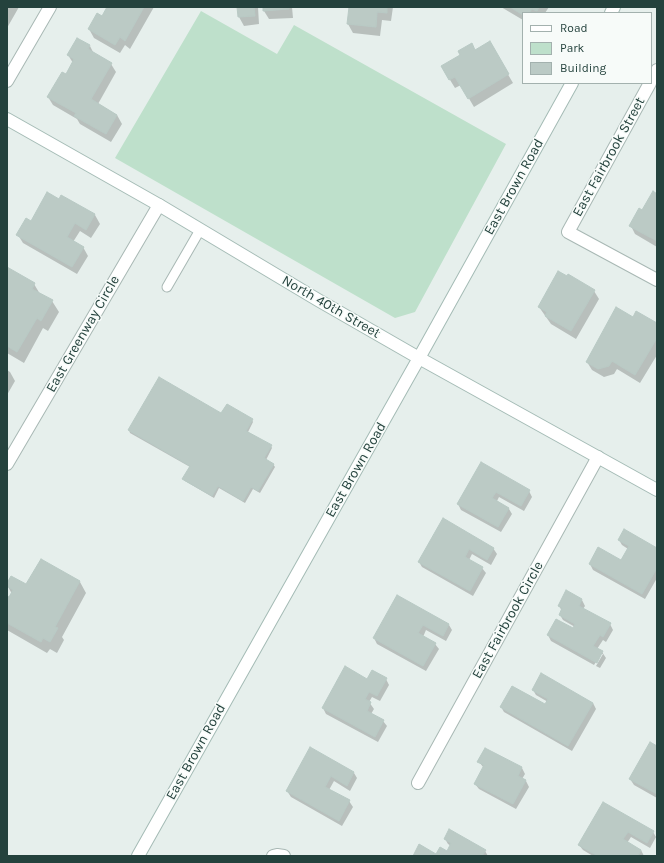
<!DOCTYPE html>
<style>
body{margin:0}
#map{position:relative;width:664px;height:863px;overflow:hidden;background:#e6efec;font-family:Karla,sans-serif}
canvas{display:block}
.frame{position:absolute;inset:0;border:8px solid #24423d;pointer-events:none}
.legend{position:absolute;left:522px;top:12px;width:130px;height:72px;box-sizing:border-box;background:#f7fbf9;border:1px solid #a3b1ae;margin:0;padding:5px 7px;list-style:none;font-size:12px;color:#24423d}
.legend li{display:flex;align-items:center;gap:8px;height:20px}
.legend b{width:20px;border:1px solid #a3b1ae}
</style>
<div id="map">
<canvas width="664" height="863"></canvas>
<div class="frame"></div>
<ul class="legend">
<li><b style="height:5px;background:#fff"></b>Road</li>
<li><b style="height:11px;background:#bee0cb"></b>Park</li>
<li><b style="height:11px;background:#bbcac5"></b>Building</li>
</ul>
</div>
<script>
const ctx = document.querySelector('canvas').getContext('2d');
ctx.lineJoin = 'round';
function fill(path, color) {
  ctx.fillStyle = color;
  ctx.fill(path, 'evenodd');
}
function shape(rows) {
  const path = new Path2D();
  for (const r of rows) {
    path.moveTo(r[0], r[1]);
    for (let i = 2; i < r.length; i += 2) path.lineTo(r[i], r[i + 1]);
  }
  return path;
}
function stroke(path, color, width, dash) {
  ctx.strokeStyle = color;
  ctx.lineWidth = width;
  ctx.lineCap = dash ? 'butt' : 'round';
  ctx.setLineDash(dash || []);
  ctx.stroke(path);
}
function write(font, color, halo, rows, align = 'center') {
  ctx.font = font + ' Karla,sans-serif';
  ctx.lineWidth = 3;
  ctx.setLineDash([]);
  ctx.textBaseline = 'middle';
  ctx.strokeStyle = halo;
  ctx.fillStyle = color;
  for (const [text, x, y, turn = 0] of rows) {
    ctx.save();
    ctx.translate(x, y);
    ctx.rotate((+turn || 0) * Math.PI / 180);
    ctx.textAlign = isNaN(turn) ? turn : align;
    if (halo) ctx.strokeText(text, 0, 0);
    ctx.fillText(text, 0, 0);
    ctx.restore();
  }
}
const green = shape([
 [201,11,277,54,294,25,506,144,415,312,395,318,115,158]
]);
const shadow = shape([
 [7,7,19,7,7,28],
 [108,7,154,7,130,49,125,45,120,53,94,38,89,29,102,18],
 [238,7,258,7,259,24,244,26,239,17],
 [264,7,292,7,293,18,269,19,264,11],
 [350,7,393,7,391,21,382,20,380,36,353,33,348,24],
 [501,7,549,7,545,13,523,13,523,20],
 [489,42,513,83,474,107,461,85,455,88,442,67,475,51],
 [90,46,94,54,111,64,116,72,98,104,117,115,122,124,111,142,80,124,77,119,53,105,48,97,66,75,73,63,68,55],
 [657,195,657,247,635,234,631,226],
 [62,196,95,215,100,224,91,238,80,231,73,242,83,247,88,256,77,274,23,243,18,235,59,200],
 [7,268,34,284,40,294,52,301,59,312,48,331,43,328,24,363,7,353],
 [594,291,599,299,576,339,551,324,539,307],
 [634,318,657,324,657,355,640,383,617,369,614,374,604,377,592,370,587,362],
 [7,370,10,372,15,381,7,395],
 [222,414,252,420,253,422,248,432,271,446,272,448,266,460,273,464,275,467,260,493,253,489,245,503,219,488,214,498,185,481,184,479,190,467,130,433,129,430],
 [481,464,529,491,532,497,524,511,499,497,497,501,509,509,512,514,501,532,461,510,458,504],
 [443,520,493,548,497,554,491,565,472,554,469,560,482,568,486,573,473,596,422,567,419,562],
 [619,540,657,549,657,578,645,599,593,570,590,564,621,561,628,549,622,545],
 [41,560,80,582,86,593,62,637,64,640,57,653,50,649,47,653,7,630,7,597,9,598,12,594,7,585,27,586],
 [397,596,449,625,452,630,446,641,426,630,423,637,435,644,439,649,426,671,377,644,374,638],
 [582,600,585,606,583,609,610,624,613,630,606,642,603,640,597,649,602,652,606,658,600,668,596,666,603,654,601,654,594,665,551,641,548,635,574,629,575,627,563,620,560,615,562,611,559,606],
 [386,679,389,685,380,701,372,697,369,702,374,709,371,714,383,721,387,726,378,742,326,714,323,708,368,680],
 [533,690,593,703,596,709,572,751,504,712,501,707,545,706,548,702,536,695],
 [657,747,657,798,634,785,630,779],
 [311,749,354,773,357,778,350,791,334,781,329,790,349,801,353,807,342,826,291,797,287,791],
 [485,749,522,768,525,774,522,779,526,781,529,787,516,809,479,789,475,784,484,768,479,762],
 [603,803,653,832,656,837,650,848,631,837,627,843,641,850,644,856,593,856,583,850,579,845],
 [445,839,485,851,488,856,414,856,437,856,447,852,451,846,448,844]
]);
const building = shape([
 [107,7,144,7,125,41,120,37,115,45,88,29,97,13,102,16,107,7],
 [237,7,254,7,255,16,238,17,237,7],
 [263,7,289,7,289,9,263,11,263,7],
 [349,7,387,7,387,13,377,12,376,27,347,24,349,7],
 [510,7,539,7,537,11,532,9,529,13,523,13,523,15,510,7],
 [77,38,90,45,88,49,112,63,91,99,117,115,106,134,74,116,76,113,47,97,62,72,66,74,74,59,67,55,77,38],
 [490,41,509,74,468,99,455,77,449,80,441,66,460,55,458,51,472,43,475,50,490,41],
 [653,191,657,194,657,241,629,226,639,208,642,210,653,191],
 [47,192,59,199,61,195,95,214,86,230,75,223,67,237,84,247,72,267,16,235,26,218,31,221,47,192],
 [7,267,35,283,32,289,53,300,41,321,37,318,17,352,7,346,7,267],
 [558,271,567,276,568,274,595,290,571,331,545,316,547,312,538,307,558,271],
 [616,307,633,317,636,311,657,323,657,338,635,375,612,361,609,366,598,369,586,362,616,307],
 [159,377,221,413,227,404,253,419,246,431,272,445,264,458,274,464,258,491,251,487,243,501,218,486,212,496,182,479,190,466,128,430,159,377],
 [481,462,530,490,521,506,496,492,492,498,509,508,498,527,457,504,481,462],
 [443,518,494,548,487,560,469,549,465,557,483,567,470,591,418,562,443,518],
 [624,529,657,548,657,568,642,594,589,564,598,547,621,560,629,546,618,540,624,529],
 [41,559,80,581,55,627,58,628,50,642,43,638,41,642,7,623,7,596,9,597,13,590,7,586,7,583,11,576,26,584,41,559],
 [566,590,582,599,579,606,611,623,603,637,600,635,593,646,603,651,597,663,547,635,556,619,573,628,575,624,559,615,562,608,558,606,566,590],
 [397,595,449,624,443,636,423,625,418,633,436,643,423,666,373,638,397,595],
 [345,666,367,679,372,670,387,678,377,696,369,692,365,699,371,702,367,711,384,720,375,737,322,708,345,666],
 [541,673,593,703,568,746,500,707,512,686,545,704,548,699,532,690,541,673],
 [650,742,657,746,657,794,629,779,650,742],
 [310,747,354,772,347,786,331,776,325,787,350,800,339,821,286,791,310,747],
 [485,748,522,767,518,776,526,780,513,804,474,784,484,765,477,762,485,748],
 [603,802,654,831,647,843,628,832,623,839,641,850,638,856,598,856,578,845,603,802],
 [449,829,486,850,482,856,413,856,419,844,436,854,440,847,447,851,451,843,444,839,449,829]
]);
const lane = shape([
 [167,287,200,230]
]);
const street = shape([
 [7,81,50,7],
 [651,81,657,70],
 [650,83,568,232,657,280],
 [7,464,159,205],
 [418,783,598,457],
 [273,856,277,855,284,856]
]);
const secondary = shape([
 [611,13,614,7],
 [7,119,159,205,318,300,419,358,657,490],
 [138,856,419,358,572,83]
]);
const streetNames = [
 ["East Fairbrook Street",609,157,-61],
 ["East Brown Road",514,187,-61],
 ["North 40th Street",331,307,30],
 ["East Greenway Circle",83,334,-60],
 ["East Brown Road",356,470,-60],
 ["East Fairbrook Circle",508,620,-61],
 ["East Brown Road",196,752,-61]
];
fill(green, '#bee0cb');
fill(shadow, '#0003');
fill(building, '#bbcac5');
stroke(building, '#b8c9c4', 1);
stroke(lane, '#a8b8b4', 11);
stroke(street, '#a8b8b4', 14);
stroke(secondary, '#a4bbb5', 14);
stroke(lane, '#fff', 9);
stroke(street, '#fff', 12);
stroke(secondary, '#fff', 12);
write('14px', '#24423d', '#f7fbf9', streetNames);
</script>
